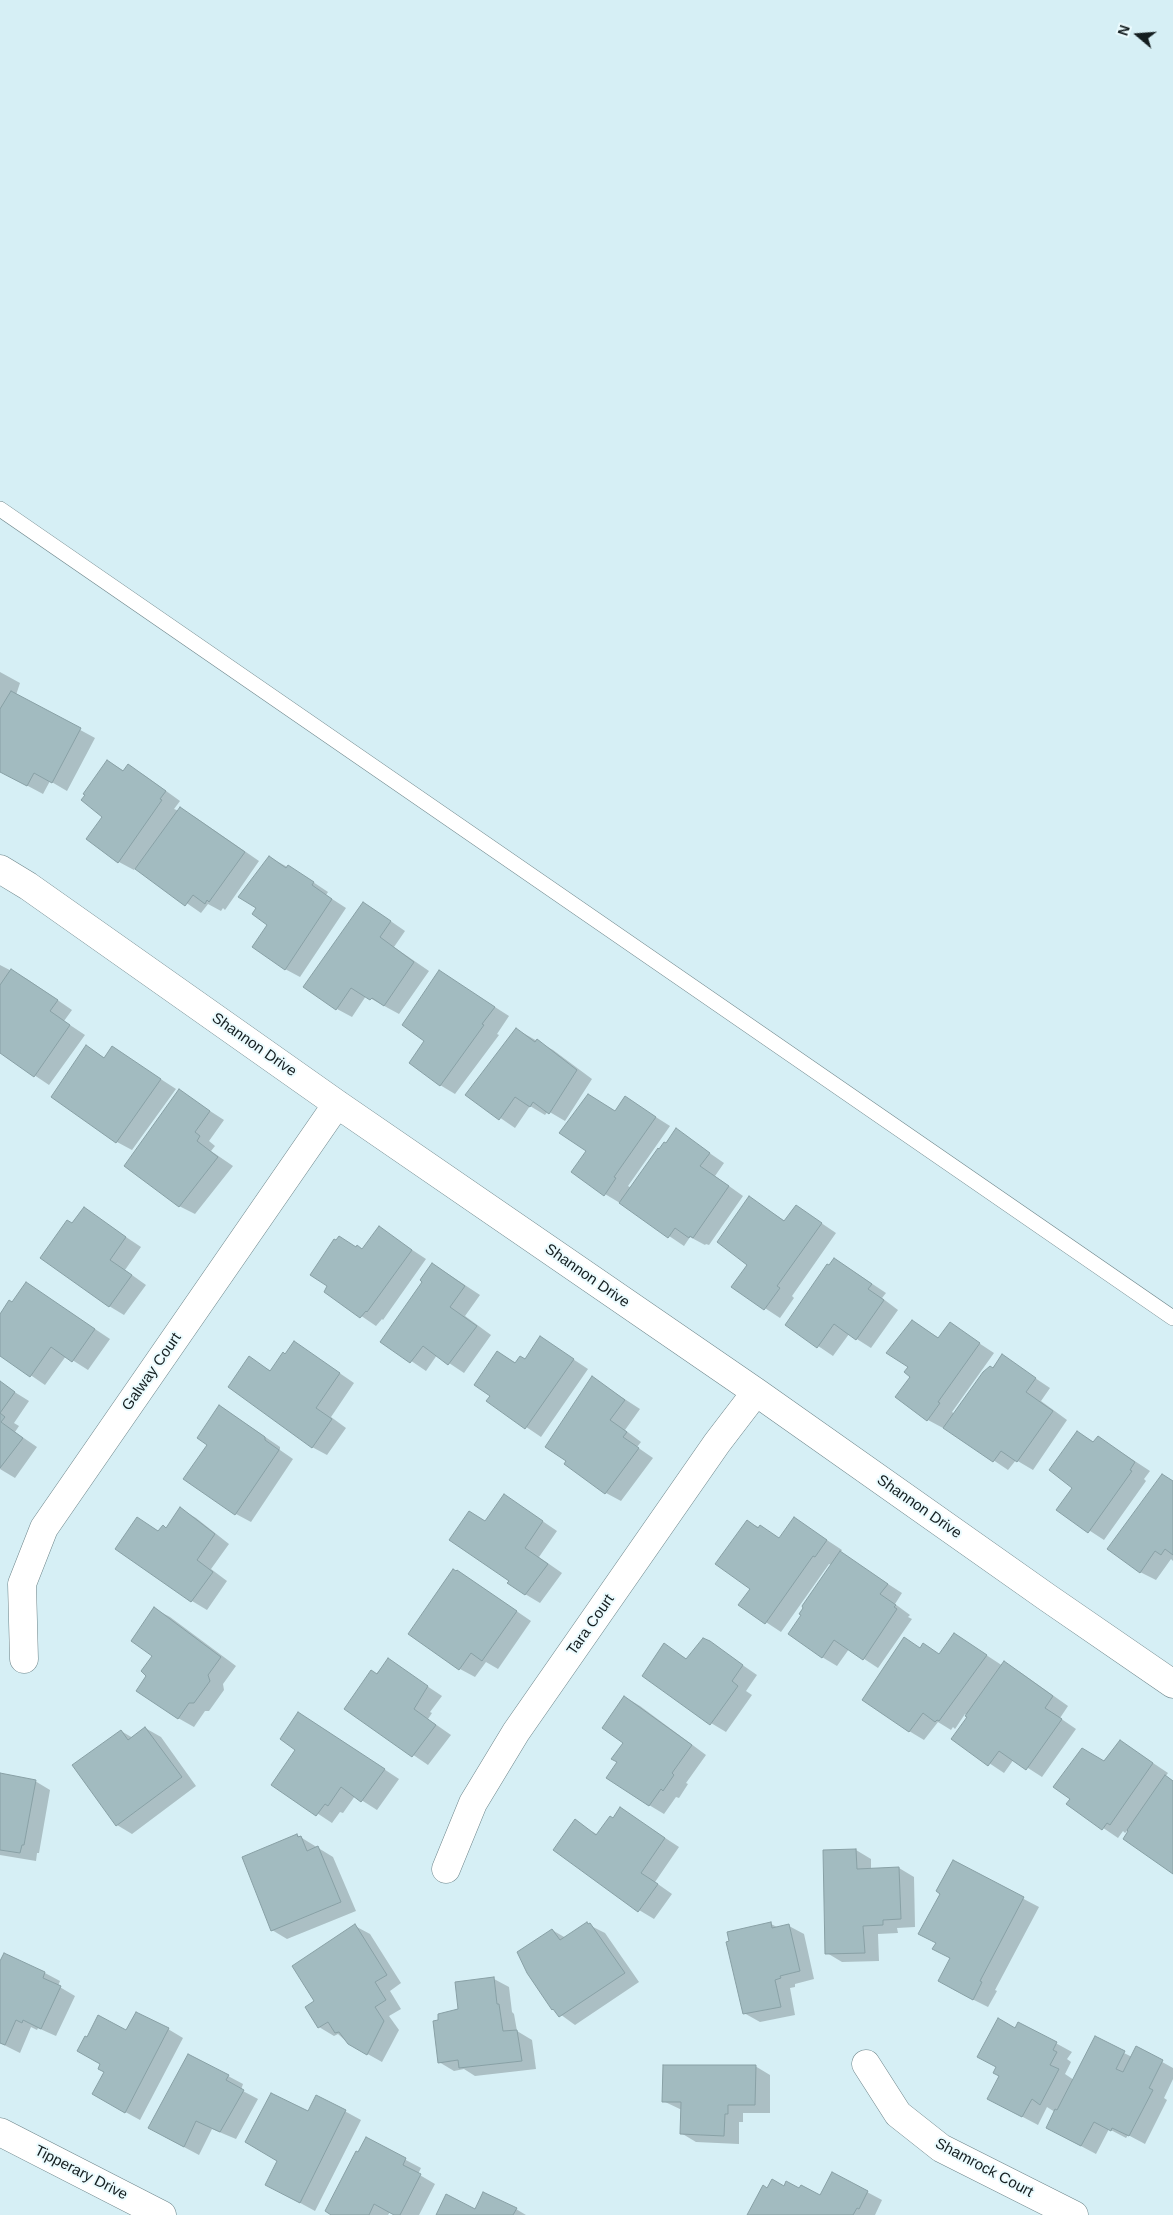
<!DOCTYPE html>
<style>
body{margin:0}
#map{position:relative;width:1173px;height:2215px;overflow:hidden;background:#d6eff5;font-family:Helvetica,sans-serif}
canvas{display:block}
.north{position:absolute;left:1113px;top:10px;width:50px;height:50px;-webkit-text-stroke:4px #ebfbfe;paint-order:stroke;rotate:288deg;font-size:14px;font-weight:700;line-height:20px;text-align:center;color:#141e20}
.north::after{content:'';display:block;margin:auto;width:18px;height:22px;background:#141e20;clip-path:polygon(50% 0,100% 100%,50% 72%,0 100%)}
</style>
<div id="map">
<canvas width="1173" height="2215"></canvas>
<div class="north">N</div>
</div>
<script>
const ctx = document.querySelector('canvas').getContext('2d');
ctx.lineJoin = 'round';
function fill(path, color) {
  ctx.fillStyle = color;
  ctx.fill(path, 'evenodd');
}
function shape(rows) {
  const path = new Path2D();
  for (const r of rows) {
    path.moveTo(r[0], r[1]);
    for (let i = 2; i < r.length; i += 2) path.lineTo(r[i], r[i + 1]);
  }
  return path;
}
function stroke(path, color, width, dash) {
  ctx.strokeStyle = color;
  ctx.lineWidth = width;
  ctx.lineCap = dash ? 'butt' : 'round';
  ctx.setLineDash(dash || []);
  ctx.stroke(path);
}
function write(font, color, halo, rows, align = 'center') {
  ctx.font = font + ' Helvetica,sans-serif';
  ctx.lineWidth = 4;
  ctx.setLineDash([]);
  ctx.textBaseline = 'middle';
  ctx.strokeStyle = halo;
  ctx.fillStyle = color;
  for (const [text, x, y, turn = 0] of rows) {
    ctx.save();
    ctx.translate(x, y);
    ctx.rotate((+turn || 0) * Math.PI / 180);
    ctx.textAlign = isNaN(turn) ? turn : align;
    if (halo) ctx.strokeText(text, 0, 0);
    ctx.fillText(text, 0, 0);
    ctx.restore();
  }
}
const shadow = shape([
 [0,672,20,683,16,695,95,738,67,791,50,781,43,794,0,771],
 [108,761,124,771,129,766,144,775,180,801,174,809,179,811,180,809,195,817,259,861,225,910,223,908,221,911,208,904,201,913,136,868,134,870,119,862,104,817],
 [269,857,304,876,328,892,326,895,346,908,300,977,285,969,269,925,257,908],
 [379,913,405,931,394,947,429,971,399,1014,366,996,352,1017,337,1009],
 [0,965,27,979,72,1010,64,1021,85,1035,49,1085,0,1052],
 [440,972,509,1016,497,1034,499,1035,455,1094,440,1085,426,1041],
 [516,1029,553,1050,592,1079,565,1121,548,1111,545,1115,530,1106,515,1128,467,1095],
 [87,1047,105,1058,113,1048,176,1089,132,1150,117,1142],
 [179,1091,224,1120,209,1141,215,1146,211,1151,233,1166,195,1214,179,1206],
 [589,1095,616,1112,640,1107,670,1126,628,1186,631,1188,676,1130,724,1163,715,1176,743,1196,709,1245,706,1244,705,1245,690,1237,684,1246,620,1203,605,1194,588,1151],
 [750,1198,785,1221,796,1206,836,1233,792,1296,794,1298,780,1318,733,1287,749,1264],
 [84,1209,141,1247,125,1270,146,1285,124,1315,109,1306,73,1224],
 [379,1228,426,1259,383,1320,382,1319,376,1326,325,1291,357,1248,363,1250],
 [835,1259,886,1293,882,1298,898,1310,871,1348,849,1334,833,1356,787,1325],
 [433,1264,480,1295,465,1316,491,1335,464,1373,437,1355,426,1371,382,1341,423,1282],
 [41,1293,110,1339,88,1370,66,1356,45,1385,0,1354,0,1316,12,1303],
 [912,1321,939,1338,950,1324,994,1353,952,1412,955,1414,1002,1356,1050,1388,1041,1401,1067,1420,1033,1470,1016,1460,1008,1470,944,1427,943,1428,928,1420,897,1397,912,1376,910,1367],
 [541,1338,588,1369,541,1437,488,1401,491,1395,498,1352,516,1363,525,1360],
 [309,1352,354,1383,331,1417,346,1428,327,1455,312,1447,249,1358,271,1371,286,1355],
 [592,1378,640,1409,625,1430,641,1442,637,1447,653,1458,621,1501,606,1493],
 [0,1383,29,1401,14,1423,19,1426,15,1432,37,1447,15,1478,0,1469],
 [220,1406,280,1447,280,1450,293,1459,251,1522,236,1514,209,1445],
 [1078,1433,1094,1442,1098,1437,1150,1471,1144,1479,1146,1481,1104,1540,1058,1510,1074,1487],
 [1173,1481,1173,1561,1171,1559,1156,1580,1140,1572],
 [519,1505,557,1531,539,1557,562,1573,540,1603,525,1594,510,1581,486,1522],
 [181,1509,196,1518,229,1544,211,1569,227,1581,207,1610,192,1601,137,1518,159,1532,167,1529],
 [795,1519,842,1550,840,1553,902,1593,895,1604,910,1615,908,1617,912,1619,878,1668,849,1649,837,1666,822,1657,802,1615,832,1565,829,1564,781,1632,740,1605,751,1589,747,1521,781,1539],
 [458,1571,531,1621,498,1669,486,1662,475,1677,460,1669],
 [155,1609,170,1617,236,1666,223,1684,224,1690,209,1711,205,1711,194,1727,178,1718,148,1675,154,1656],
 [954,1634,1003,1666,1004,1663,1020,1672,1068,1706,1060,1718,1076,1729,1042,1777,1014,1759,1004,1773,953,1739,969,1716,965,1714,955,1729,953,1727,951,1730,938,1722,924,1740,909,1731,904,1639,921,1649,940,1655],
 [709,1642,757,1675,746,1691,752,1695,726,1732,711,1723,664,1645,687,1659],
 [388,1660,442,1696,430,1712,432,1713,428,1719,451,1735,428,1765,346,1709],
 [625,1697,640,1706,706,1755,686,1783,688,1784,679,1798,676,1797,664,1814,649,1805,618,1762,625,1743],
 [299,1713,399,1779,377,1810,355,1796,343,1813,340,1812,332,1823,273,1784,297,1750],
 [145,1728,161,1737,196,1786,132,1834,117,1825,121,1731,133,1738],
 [1120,1741,1168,1773,1165,1777,1173,1781,1173,1873,1130,1831,1128,1830,1125,1833,1123,1831,1118,1838,1068,1804],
 [0,1775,35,1781,50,1790,39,1853,37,1853,36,1861,0,1855],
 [621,1809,679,1847,655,1882,672,1894,654,1919,639,1910,575,1821,598,1835,613,1820],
 [297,1835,333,1857,356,1911,287,1939,272,1930],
 [856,1850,871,1859,871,1869,899,1868,914,1877,915,1927,897,1928,898,1933,878,1934,879,1961,842,1962,827,1953],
 [953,1862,1039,1907,995,1990,997,1991,988,2007,954,1990,951,1958,937,1943],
 [587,1924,605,1933,639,1982,575,2025,553,2009,552,1930,566,1938],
 [771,1924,779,1928,789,1926,804,1934,814,1979,795,1984,795,1987,790,1988,795,2015,760,2022,744,2013],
 [355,1926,370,1934,401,1983,390,1991,401,2009,389,2016,399,2030,382,2062,348,2043,338,2034,334,2036,319,2027,307,2008,316,2002],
 [0,1962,45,1973,60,1981,58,1986,75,1996,56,2036,38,2028,37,2030,31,2027,20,2053,0,2043],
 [494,1979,509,1987,512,2012,514,2014,517,2031,532,2040,536,2069,475,2076,464,2069,454,2071,439,2062,460,2010],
 [1019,2023,1072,2052,1067,2059,1071,2062,1065,2074,1074,2080,1124,2053,1132,2057,1137,2048,1173,2068,1173,2079,1164,2098,1167,2100,1145,2144,1128,2135,1126,2138,1109,2129,1096,2154,1062,2136,1055,2112,1047,2107,1038,2125,1004,2107,1001,2076],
 [168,2029,183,2038,140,2120,109,2103,105,2072,102,2064,127,2032],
 [755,2066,770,2075,770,2113,743,2113,743,2122,739,2122,739,2144,696,2142,681,2133,682,2110,663,2101],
 [228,2076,243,2084,241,2090,258,2099,236,2139,212,2129,199,2155,165,2137],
 [317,2096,361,2120,315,2211,282,2193,308,2113],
 [366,2139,421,2168,418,2174,435,2184,419,2215,396,2215,390,2212,388,2215,333,2215],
 [768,2190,821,2197,867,2192,882,2200,875,2215,749,2215],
 [447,2196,475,2210,516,2209,526,2215,436,2215]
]);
const building = shape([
 [11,691,81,728,52,783,34,773,27,786,0,772,0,709,11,691],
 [107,760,123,771,128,764,166,791,160,799,162,800,118,863,86,839,102,817,81,800,85,795,83,794,107,760],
 [180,807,245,852,209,902,207,900,205,904,193,895,185,906,135,869,180,807],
 [269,856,286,868,288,865,314,882,312,885,332,899,285,970,252,947,267,925,252,914,256,908,238,897,269,856],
 [363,902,391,921,380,937,414,962,384,1006,372,998,370,1000,351,988,336,1010,303,987,363,902],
 [11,969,58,1000,50,1011,70,1025,34,1077,0,1053,0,985,11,969],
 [439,970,495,1007,482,1024,484,1025,440,1086,409,1063,424,1041,402,1025,439,970],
 [516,1028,535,1042,537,1039,577,1070,549,1114,533,1102,530,1107,515,1097,499,1120,465,1095,516,1028],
 [86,1045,104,1058,112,1046,161,1079,116,1143,51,1097,86,1045],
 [179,1089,210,1111,195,1132,200,1136,197,1141,218,1157,179,1207,124,1166,179,1089],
 [588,1094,615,1111,625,1096,656,1117,614,1177,616,1178,604,1196,571,1172,586,1151,559,1133,588,1094],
 [676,1128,710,1153,700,1166,729,1186,693,1238,690,1236,689,1238,675,1228,668,1238,619,1203,658,1148,659,1149,664,1142,666,1143,676,1128],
 [749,1196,784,1221,796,1205,822,1223,777,1286,780,1288,764,1310,731,1287,747,1265,717,1242,749,1196],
 [84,1207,126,1237,110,1260,132,1275,109,1307,40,1258,67,1220,72,1223,84,1207],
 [379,1226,412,1250,367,1312,366,1311,360,1318,324,1292,327,1286,310,1275,334,1239,336,1240,339,1236,356,1247,357,1245,362,1249,379,1226],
 [834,1258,872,1284,868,1289,884,1300,856,1340,834,1324,817,1348,785,1325,827,1264,829,1265,834,1258],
 [432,1263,465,1286,450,1307,477,1326,448,1365,423,1346,410,1363,380,1342,422,1282,420,1280,432,1263],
 [26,1282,95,1329,72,1362,51,1347,30,1377,0,1356,0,1314,9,1300,12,1302,26,1282],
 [912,1320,938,1338,950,1322,980,1343,938,1402,940,1403,927,1421,895,1397,910,1377,904,1372,908,1367,886,1353,912,1320],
 [540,1336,574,1359,525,1429,486,1401,490,1396,474,1385,497,1351,515,1363,520,1356,525,1359,540,1336],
 [294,1341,340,1373,316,1408,332,1419,312,1448,228,1387,249,1356,270,1371,283,1352,285,1354,294,1341],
 [1002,1354,1036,1378,1026,1392,1053,1411,1017,1462,1001,1451,993,1462,943,1428,983,1372,990,1366,993,1368,1002,1354],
 [592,1376,625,1400,610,1420,627,1432,623,1437,639,1448,605,1494,564,1464,566,1461,545,1447,592,1376],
 [0,1381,15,1392,0,1413,0,1381],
 [219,1405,265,1437,265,1440,279,1450,235,1515,183,1479,207,1445,197,1438,219,1405],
 [0,1413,5,1417,1,1422,23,1438,0,1468,0,1413],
 [1077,1431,1093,1442,1098,1436,1135,1462,1130,1470,1132,1471,1088,1533,1056,1510,1072,1488,1049,1470,1077,1431],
 [1162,1474,1173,1481,1173,1555,1165,1549,1161,1555,1155,1551,1140,1573,1107,1549,1162,1474],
 [504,1494,543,1521,525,1548,548,1564,525,1595,507,1583,509,1581,449,1540,469,1511,485,1521,504,1494],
 [180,1507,215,1534,197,1560,213,1572,191,1602,115,1549,137,1517,158,1531,163,1525,166,1528,180,1507],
 [794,1517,827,1540,815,1557,813,1556,765,1624,738,1605,750,1589,715,1564,747,1520,758,1528,760,1525,779,1538,794,1517],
 [840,1551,888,1584,880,1594,896,1605,894,1607,897,1609,863,1660,834,1640,822,1658,788,1634,801,1615,799,1614,803,1608,802,1606,840,1551],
 [453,1569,456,1571,457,1570,517,1611,482,1661,471,1653,459,1670,408,1634,453,1569],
 [154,1607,221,1657,208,1675,210,1681,194,1703,189,1703,178,1719,136,1691,146,1676,141,1671,152,1656,131,1641,154,1607],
 [954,1633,987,1655,939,1721,937,1720,935,1722,923,1713,909,1732,862,1700,904,1637,920,1648,923,1643,939,1654,954,1633],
 [703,1638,710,1641,743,1665,732,1681,738,1686,710,1725,642,1676,664,1643,686,1659,703,1638],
 [388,1658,428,1686,414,1709,436,1725,412,1757,344,1709,371,1670,377,1674,388,1658],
 [1004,1661,1053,1696,1045,1708,1062,1719,1026,1770,999,1751,988,1766,951,1739,967,1717,965,1716,1004,1661],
 [624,1696,692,1745,672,1773,674,1775,663,1791,661,1789,649,1806,606,1778,617,1762,611,1759,623,1743,602,1728,624,1696],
 [298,1712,385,1769,361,1802,341,1787,328,1806,325,1804,316,1816,271,1785,295,1750,280,1739,298,1712],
 [145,1727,182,1777,116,1826,72,1765,121,1730,128,1740,145,1727],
 [1120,1740,1153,1763,1110,1825,1107,1823,1102,1830,1066,1804,1070,1799,1053,1787,1082,1748,1104,1761,1120,1740],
 [0,1773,36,1780,24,1845,22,1845,20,1853,0,1850,0,1773],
 [1165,1775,1173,1781,1173,1874,1123,1839,1128,1831,1127,1830,1165,1775],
 [620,1807,665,1838,641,1873,658,1884,638,1912,553,1850,575,1819,596,1835,610,1816,613,1818,620,1807],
 [297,1834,298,1837,301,1836,307,1851,318,1846,341,1902,271,1931,242,1857,297,1834],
 [856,1849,857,1869,899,1867,901,1919,883,1920,883,1925,863,1926,865,1953,825,1954,823,1850,856,1849],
 [953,1860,1024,1897,980,1981,982,1982,973,2000,938,1981,950,1958,932,1949,936,1943,918,1934,940,1894,936,1891,953,1860],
 [587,1922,588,1924,590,1923,625,1973,559,2017,553,2009,552,2010,527,1973,517,1952,552,1929,560,1940,587,1922],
 [771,1922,772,1928,789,1924,800,1971,780,1976,781,1978,775,1980,781,2007,743,2014,726,1942,729,1941,727,1932,771,1922],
 [355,1924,387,1975,375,1982,386,2000,375,2007,384,2021,367,2055,348,2044,339,2032,335,2033,328,2022,318,2028,305,2007,314,2001,292,1966,355,1924],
 [4,1953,45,1972,43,1978,61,1986,41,2029,23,2020,22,2023,16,2020,5,2045,0,2043,0,1961,4,1953],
 [494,1977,497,2004,499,2004,503,2031,517,2030,522,2061,459,2068,458,2060,438,2063,433,2021,438,2020,438,2014,458,2009,455,1982,494,1977],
 [136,2012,169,2028,125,2113,92,2094,104,2072,98,2069,100,2064,77,2051,85,2036,87,2037,98,2015,126,2030,136,2012],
 [998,2018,1015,2028,1018,2022,1057,2042,1053,2050,1057,2052,1050,2065,1059,2069,1040,2105,1032,2099,1022,2117,987,2099,999,2076,993,2073,996,2067,977,2057,998,2018],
 [1095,2036,1125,2051,1116,2069,1123,2072,1136,2046,1163,2060,1149,2088,1153,2090,1129,2136,1112,2128,1111,2131,1094,2122,1081,2146,1046,2128,1055,2109,1057,2110,1095,2036],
 [188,2054,229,2075,226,2080,244,2090,220,2132,196,2121,184,2147,148,2128,188,2054],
 [663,2065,756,2065,755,2105,728,2105,728,2114,725,2114,724,2136,680,2134,681,2102,662,2102,663,2065],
 [271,2093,308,2111,316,2095,346,2110,300,2203,265,2185,277,2161,245,2142,271,2093],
 [366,2137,406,2158,403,2165,421,2174,400,2215,394,2215,374,2204,369,2215,331,2215,325,2211,356,2151,358,2152,366,2137],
 [832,2172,868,2191,859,2209,857,2208,853,2215,747,2215,763,2185,767,2188,772,2179,784,2186,786,2181,799,2188,801,2185,820,2195,832,2172],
 [483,2192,517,2208,513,2215,436,2215,446,2194,475,2209,483,2192]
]);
const service = shape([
 [0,509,1173,1318]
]);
const minor = shape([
 [0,869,28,886,337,1104,756,1392,1048,1598,1173,1684],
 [24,1659,22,1584,44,1528,337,1104],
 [446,1869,473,1803,516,1732,717,1443,756,1392],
 [866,2064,898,2114,941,2148,1074,2215],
 [0,2132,162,2215]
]);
const streetNames = [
 ["Shannon Drive",254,1045,35],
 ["Shannon Drive",587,1276,35],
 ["Galway Court",152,1372,-55],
 ["Shannon Drive",919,1507,35],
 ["Tara Court",591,1625,-55],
 ["Shamrock Court",984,2168,28],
 ["Tipperary Drive",81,2173,27]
];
fill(shadow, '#0003');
fill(building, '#a2bbc0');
stroke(building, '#88a0a5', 1);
stroke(service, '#6c8489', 16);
stroke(minor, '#6c8489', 29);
stroke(service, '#fff', 15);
stroke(minor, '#fff', 28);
write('15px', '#141e20', '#ebfbfe', streetNames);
</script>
